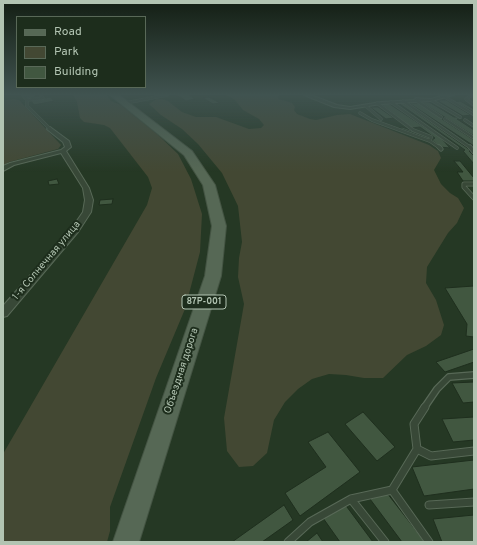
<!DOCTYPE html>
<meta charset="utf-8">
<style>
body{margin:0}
#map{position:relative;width:477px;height:545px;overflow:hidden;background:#253824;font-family:Overpass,sans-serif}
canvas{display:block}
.frame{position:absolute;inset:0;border:4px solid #b2c4b2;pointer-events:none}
.legend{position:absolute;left:16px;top:16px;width:130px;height:72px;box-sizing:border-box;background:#1d2d1c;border:1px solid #596958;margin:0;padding:5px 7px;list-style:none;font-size:12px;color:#b2c4b2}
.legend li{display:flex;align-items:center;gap:8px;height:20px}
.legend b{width:20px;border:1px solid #596958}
</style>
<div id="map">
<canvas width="477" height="545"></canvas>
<div class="frame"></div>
<ul class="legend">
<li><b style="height:5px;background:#566855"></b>Road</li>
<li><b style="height:11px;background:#434833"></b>Park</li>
<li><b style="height:11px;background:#415740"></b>Building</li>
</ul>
</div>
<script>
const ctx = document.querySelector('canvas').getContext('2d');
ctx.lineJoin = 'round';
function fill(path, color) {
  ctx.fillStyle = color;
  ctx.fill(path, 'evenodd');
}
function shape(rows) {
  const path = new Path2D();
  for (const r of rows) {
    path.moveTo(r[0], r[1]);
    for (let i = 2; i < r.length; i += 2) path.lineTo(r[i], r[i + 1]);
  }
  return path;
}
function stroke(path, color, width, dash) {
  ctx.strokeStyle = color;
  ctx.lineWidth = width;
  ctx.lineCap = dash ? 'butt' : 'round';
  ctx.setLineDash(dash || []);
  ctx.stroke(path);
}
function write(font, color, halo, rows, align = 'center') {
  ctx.font = font + ' Overpass,sans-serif';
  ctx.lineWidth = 4;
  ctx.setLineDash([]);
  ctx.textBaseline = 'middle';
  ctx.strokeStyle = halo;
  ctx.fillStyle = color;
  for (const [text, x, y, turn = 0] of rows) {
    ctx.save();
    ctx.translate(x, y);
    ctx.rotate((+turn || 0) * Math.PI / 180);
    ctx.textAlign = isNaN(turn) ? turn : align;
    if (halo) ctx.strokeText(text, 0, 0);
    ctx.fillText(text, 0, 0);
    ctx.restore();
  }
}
const green = shape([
 [73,95,107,95,111,101,121,105,158,135,178,154,191,179,202,214,200,252,185,309,156,378,110,507,110,531,107,542,3,542,3,454,147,205,152,188,148,177,110,128,104,125,84,122,80,118,77,102],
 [226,95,280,95,278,97,279,99,292,103,295,107,294,110,297,114,310,119,316,120,337,115,350,114,429,145,438,151,441,158,434,170,441,184,450,193,458,198,464,208,457,223,448,233,427,267,426,283,436,300,444,325,441,335,426,346,407,355,383,378,364,378,346,375,329,374,312,379,298,389,285,402,274,420,267,453,253,466,239,467,227,451,224,418,244,304,238,277,239,258,242,242,238,206,222,173,198,144,182,129,161,115,149,104,156,99,162,99,168,101,182,112,196,117,216,117,249,129,261,128,264,125,259,119,243,110,235,100],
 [14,99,19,100,61,145,58,149,9,162,3,166,3,100]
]);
const building = shape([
 [177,95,189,95,195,99,186,101,177,95],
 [50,97,54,101,34,105,31,101,50,97],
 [209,97,220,103,213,104,203,98,209,97],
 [438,100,446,100,471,115,463,116,438,101,440,101,438,100],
 [460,101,474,109,474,112,455,102,460,101],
 [397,102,402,102,470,150,469,151,474,156,474,164,463,151,465,150,397,102],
 [421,102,429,102,454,117,461,117,464,119,457,119,474,130,474,136,421,102],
 [382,103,388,103,441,138,450,148,440,147,432,140,435,138,420,127,412,128,381,104,383,104,382,103],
 [409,103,418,103,440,117,446,118,442,119,474,140,474,146,409,103],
 [370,107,378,107,394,118,386,119,370,107],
 [402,127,425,135,422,136,399,128,402,127],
 [454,161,460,161,474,178,474,181,463,181,457,172,463,172,454,161],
 [57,179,59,184,49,185,48,181,57,179],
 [113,199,112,204,99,205,100,200,113,199],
 [474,286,474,337,466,336,467,324,445,288,474,286],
 [474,349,474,362,445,372,436,362,474,349],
 [474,382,474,402,463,403,452,383,474,382],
 [363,412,395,447,377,461,345,424,363,412],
 [474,417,474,440,453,442,442,419,474,417],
 [328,432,360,472,300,516,285,493,326,467,308,442,328,432],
 [474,460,474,489,424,496,412,467,474,460],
 [387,493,425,542,402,542,370,499,387,493],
 [344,503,373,542,340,542,323,518,344,503],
 [284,505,293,520,262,542,232,542,284,505],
 [474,515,474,542,442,542,433,519,474,515],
 [317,533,323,542,306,542,317,533]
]);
const serviceFar3 = shape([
 [23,95,27,100,27,106,50,129],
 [472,95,466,99,474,105],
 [24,97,33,95],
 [445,97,473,114],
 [27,100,43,98,41,95],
 [431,100,460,117],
 [403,101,471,148],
 [417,101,441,117],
 [391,102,457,148],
 [125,103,167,95],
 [377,103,413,130,431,137,430,141],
 [366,106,381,119],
 [360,113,372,120,430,141,440,148],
 [445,119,474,138],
 [465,120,474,126]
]);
const serviceFar2 = shape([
 [439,147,441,149],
 [470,147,474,152],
 [474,184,464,184,464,187,474,198]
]);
const serviceFar1 = shape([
 [424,408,437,389,449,377,474,375]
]);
const service = shape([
 [425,407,414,424,417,449,431,456,474,451],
 [392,490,429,542],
 [351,499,385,542],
 [429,505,474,502],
 [288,542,310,522,351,499,392,490,417,449]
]);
const minor = shape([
 [304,95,311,95,337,105,350,107,381,102,414,100,416,98,431,99,444,95,454,95,431,101,381,104,350,109,334,107,304,95],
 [50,127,69,141,71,147,66,151,89,188,93,200,91,212,78,232,7,316,3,317,3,306,72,228,83,212,85,200,83,188,61,153,14,165,3,171,3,166,10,163,61,150,65,147,63,142,48,130,47,129,50,127]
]);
const primary = shape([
 [110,95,119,95,192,151,215,185,226,226,221,276,139,542,113,542,205,276,212,226,203,185,184,155,110,95]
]);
const shields = [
 [204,302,44]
];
const shieldNames = [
 ["87Р-001",204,302]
];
const streetNames = [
 ["1-я Солнечная улица",47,261,-50],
 ["Объездная дорога",182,371,-72]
];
fill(green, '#434833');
fill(building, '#415740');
stroke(building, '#1f2f1e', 1);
stroke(serviceFar3, '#586957', 3.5);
stroke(serviceFar2, '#586957', 5);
stroke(serviceFar1, '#586957', 8);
stroke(service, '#586957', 9);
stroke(minor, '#586957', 2);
stroke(primary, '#445443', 2);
stroke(serviceFar3, '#384837', 2.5);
stroke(serviceFar2, '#384837', 3.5);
stroke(serviceFar1, '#384837', 5.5);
stroke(service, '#384837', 7);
fill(minor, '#384837');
fill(primary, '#566855');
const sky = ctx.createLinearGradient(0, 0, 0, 172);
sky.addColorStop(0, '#141f14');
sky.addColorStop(0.55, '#405350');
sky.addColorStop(1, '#40535000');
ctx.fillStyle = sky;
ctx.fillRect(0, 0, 477, 172);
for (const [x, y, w] of shields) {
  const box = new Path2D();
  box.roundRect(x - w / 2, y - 7, w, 14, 3);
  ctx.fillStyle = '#1d2d1c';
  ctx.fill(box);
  stroke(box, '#b2c4b2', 1);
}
write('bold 9px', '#b2c4b2', null, shieldNames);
write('10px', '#b2c4b2', '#1d2d1c', streetNames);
</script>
